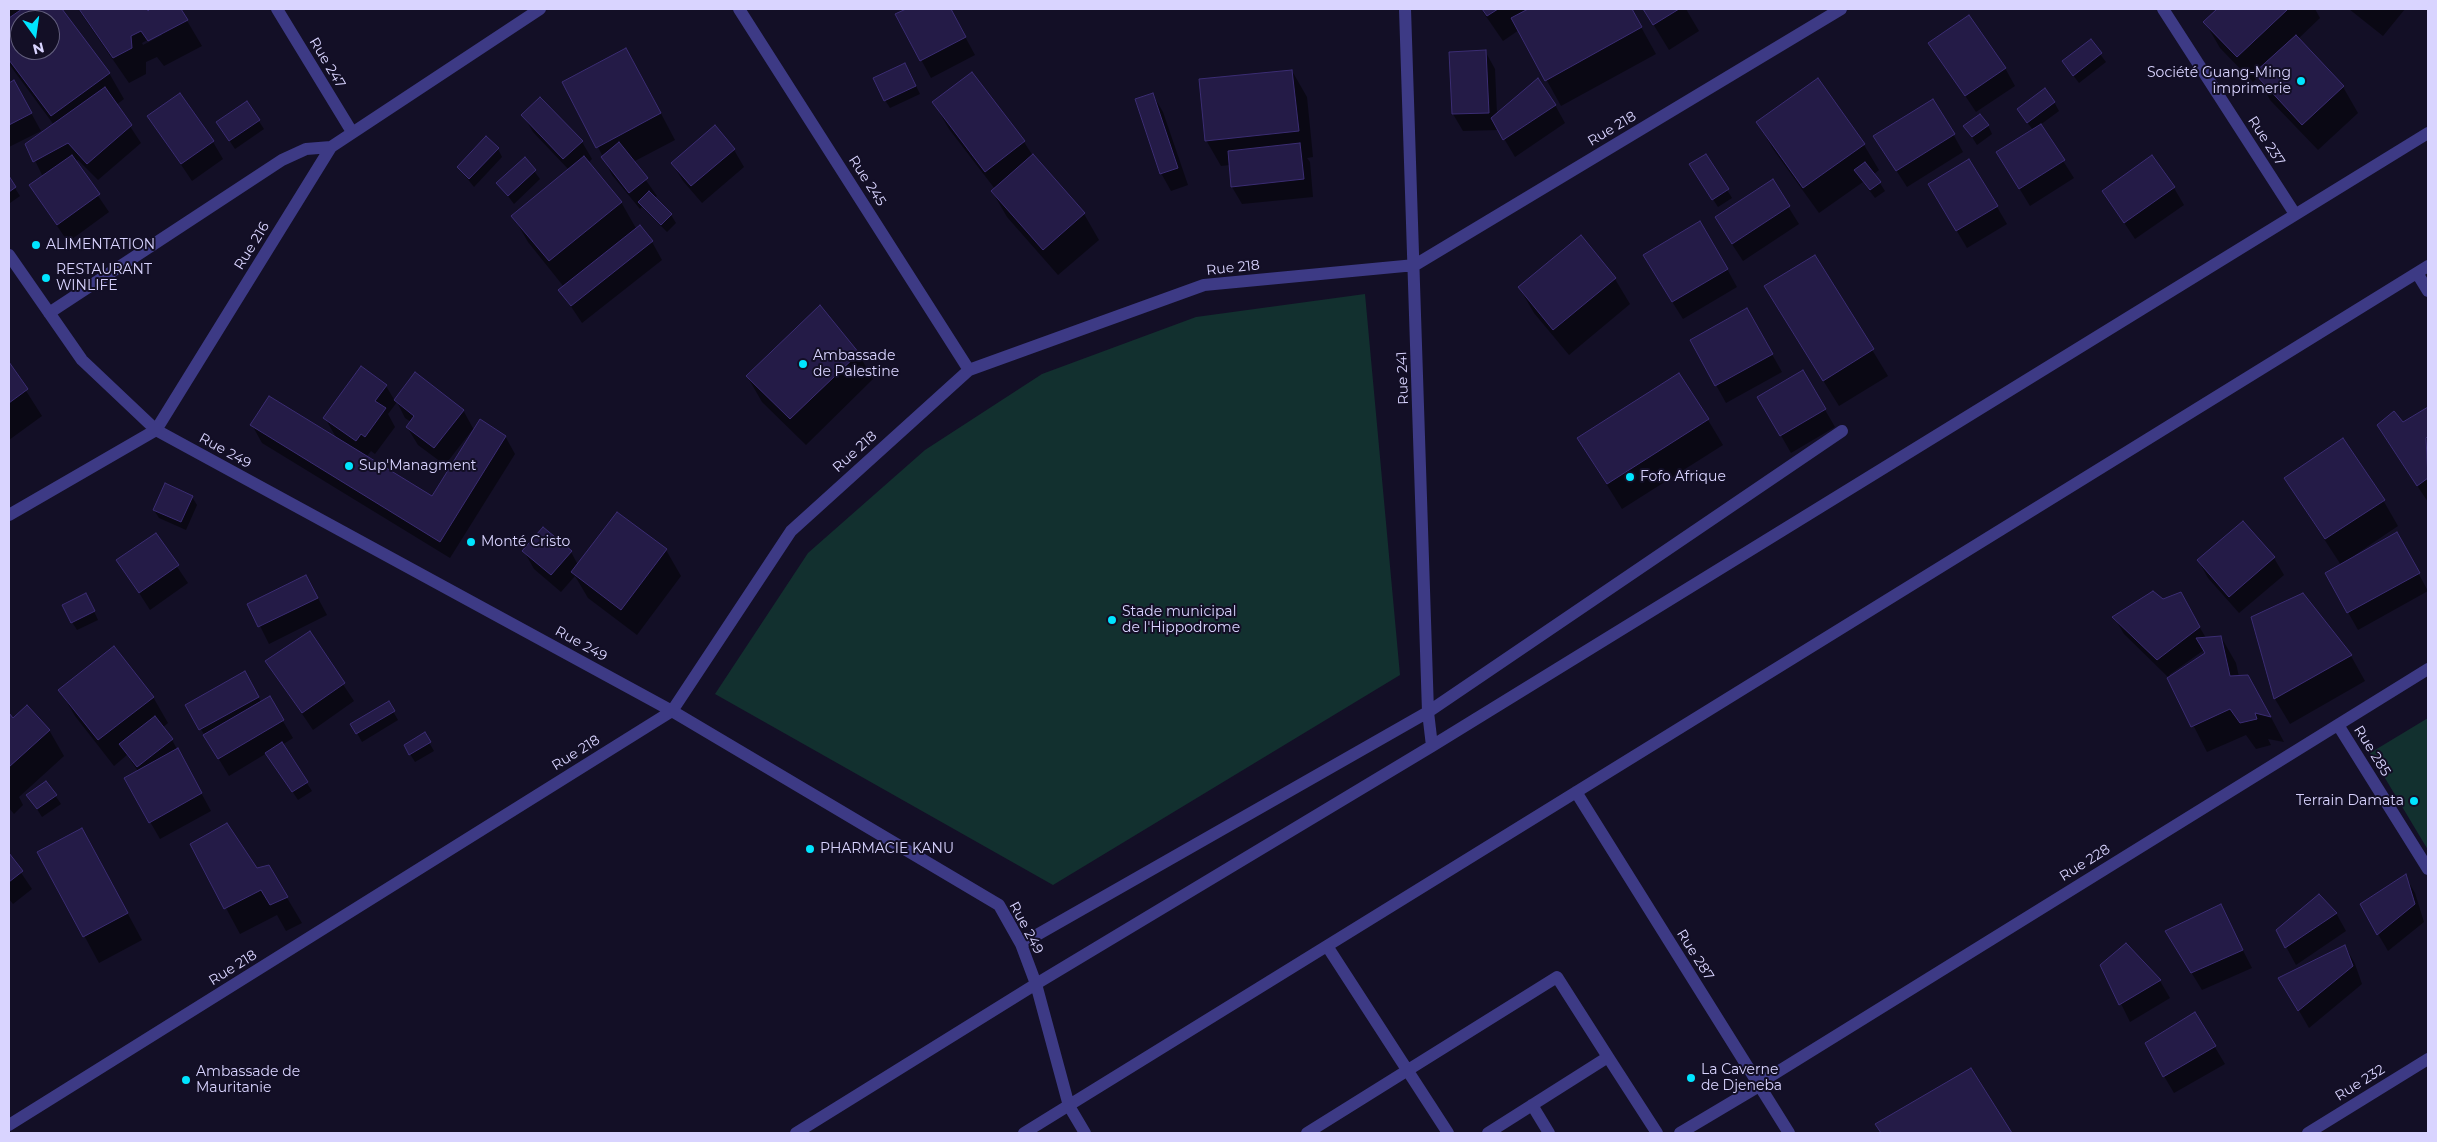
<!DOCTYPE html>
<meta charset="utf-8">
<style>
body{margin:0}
#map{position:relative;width:2437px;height:1142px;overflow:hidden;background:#130f26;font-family:Montserrat,sans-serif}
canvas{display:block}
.frame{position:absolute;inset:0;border:10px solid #d9d4ff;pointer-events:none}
.north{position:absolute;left:10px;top:10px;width:50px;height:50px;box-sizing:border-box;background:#130f26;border:1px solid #625e7d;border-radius:50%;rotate:166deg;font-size:14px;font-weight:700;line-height:20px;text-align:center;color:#d9d4ff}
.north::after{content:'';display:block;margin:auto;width:18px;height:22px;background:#00e5ff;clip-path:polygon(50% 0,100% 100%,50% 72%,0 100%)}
</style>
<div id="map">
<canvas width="2437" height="1142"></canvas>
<div class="frame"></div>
<div class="north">N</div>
</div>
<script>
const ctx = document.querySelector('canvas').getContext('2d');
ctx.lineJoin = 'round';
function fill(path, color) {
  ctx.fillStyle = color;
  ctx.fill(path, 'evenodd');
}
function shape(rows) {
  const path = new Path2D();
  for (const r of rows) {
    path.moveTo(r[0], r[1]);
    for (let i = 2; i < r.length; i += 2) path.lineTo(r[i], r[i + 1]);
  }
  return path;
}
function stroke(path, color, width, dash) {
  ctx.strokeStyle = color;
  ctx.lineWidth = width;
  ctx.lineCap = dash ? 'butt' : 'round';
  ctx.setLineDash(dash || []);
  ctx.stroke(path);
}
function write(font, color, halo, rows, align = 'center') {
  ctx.font = font + ' Montserrat,sans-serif';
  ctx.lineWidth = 4;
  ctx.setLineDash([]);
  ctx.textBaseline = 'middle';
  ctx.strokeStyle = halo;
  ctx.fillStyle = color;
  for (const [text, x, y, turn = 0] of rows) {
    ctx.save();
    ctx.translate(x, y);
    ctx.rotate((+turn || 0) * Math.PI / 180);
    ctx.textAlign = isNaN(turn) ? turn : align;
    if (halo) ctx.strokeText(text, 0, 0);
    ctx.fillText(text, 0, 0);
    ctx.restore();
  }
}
const green = shape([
 [1365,294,1400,675,1053,885,715,694,808,553,925,450,1042,374,1196,317],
 [2428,718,2428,850,2370,753]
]);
const shadow = shape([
 [9,9,60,9,109,73,124,99,116,105,141,143,98,180,78,160,75,162,109,212,68,242,30,186,43,177,27,144,54,125,9,64],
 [20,20,50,20,50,50,20,50],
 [78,9,145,9,148,13,151,9,180,9,202,46,164,66,157,57,146,62,146,74,129,83],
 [162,32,162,35,143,45,142,43],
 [908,9,950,9,975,55,931,78,897,15],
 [1481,9,1631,9,1656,54,1561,106,1519,30,1503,41],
 [1644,9,1686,9,1699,31,1669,50],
 [2218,9,2315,9,2320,18,2298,39,2343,87,2358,113,2318,150,2270,100,2258,77,2253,82,2220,48,2205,22],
 [2349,9,2405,9,2383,36],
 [2090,41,2106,62,2079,83,2063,62],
 [1930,43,2005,68,2015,86,1976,112],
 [1485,51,1495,69,1497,114,1555,105,1565,123,1515,157,1499,130,1463,131,1453,114],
 [1292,71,1307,97,1313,157,1307,158,1310,162,1313,197,1242,204,1232,187,1230,165,1221,166,1206,140],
 [909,72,920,94,890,108,885,100],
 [641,76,675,140,633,162,657,196,654,198,671,215,676,223,667,232,642,207,640,209,612,175,598,147],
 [14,82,41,131,9,147,9,84],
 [1153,95,1163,112,1188,185,1171,191,1161,173],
 [2054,102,2059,111,2040,125,2074,178,2030,206,2008,170,2033,130,2024,118],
 [247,103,264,129,235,149,223,131],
 [934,103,1024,142,1033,156,1084,214,1099,240,1058,275,1007,217,992,191,995,189,949,129],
 [523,115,582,142,592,159,588,163,621,202,637,230,640,227,652,242,662,260,582,323,560,290,564,287,528,242,513,216,569,170,533,132],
 [149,117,213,142,223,159,192,181],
 [1758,123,1864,145,1879,170,1874,174,1885,191,1875,198,1863,182,1819,213,1773,149],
 [1988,125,1992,134,1977,145,1965,126],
 [1953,134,1963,152,1907,187,1885,153],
 [498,149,502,157,474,187,458,167],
 [734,150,744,167,702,203,683,181,672,163],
 [525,159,540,179,514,204,498,183],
 [1696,173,1727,190,1732,198,1718,207],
 [9,179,20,196,10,203,9,202],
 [1772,181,1799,224,1743,261,1726,235],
 [1929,184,1997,207,2007,224,1967,248],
 [2174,188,2184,205,2135,239,2103,191],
 [1815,256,1888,376,1839,406,1765,287],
 [1727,269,1737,287,1683,319,1654,273],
 [1615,279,1630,304,1569,355,1534,313,1519,287],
 [1757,328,1782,372,1726,403,1716,385],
 [858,353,873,379,806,445,762,402,747,376],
 [9,364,42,416,9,440],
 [1803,372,1835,427,1791,453,1759,397],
 [415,374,463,410,474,430,505,436,515,454,450,558,262,443,252,425,337,439,325,418,386,386,395,401],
 [397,402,405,418,411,422,407,427,418,445,445,465,473,429,474,430,432,498,366,457,371,451,375,454,395,427,388,414],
 [2428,408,2428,502,2388,442,2403,424],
 [1708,420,1723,445,1622,509,1578,439],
 [2285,479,2383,500,2398,526,2355,555,2356,557,2397,534,2428,591,2358,630,2326,573,2341,565],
 [192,497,197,505,186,530,159,518,154,510],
 [617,514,666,550,681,576,637,635,588,598,575,576,561,592,534,569,524,551,571,552,578,565],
 [155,534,188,583,150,610,118,560],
 [2274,558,2284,575,2239,613,2208,578,2198,560],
 [306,576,327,615,269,644,249,604],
 [2180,594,2206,638,2221,637,2236,663,2239,677,2263,702,2284,742,2268,739,2271,745,2256,749,2246,735,2207,752,2169,678,2124,634,2114,617],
 [2204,650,2206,654,2171,677,2169,675],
 [90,603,98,620,77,630,72,622],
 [309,633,354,701,313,730,267,662],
 [2351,656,2365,681,2290,724,2275,699],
 [245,673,261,702,269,698,293,738,282,745,312,791,298,800,267,753,229,776,187,706],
 [60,690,153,697,168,723,162,728,172,740,211,811,160,839,125,778,138,771,127,755,114,766,75,716],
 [388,703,398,720,362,742,352,724],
 [9,715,13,719,49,730,64,756,19,797,23,805,14,814,9,808],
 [424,734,434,751,415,762,405,746],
 [46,782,61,804,42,817,28,795],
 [192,845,256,869,268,866,302,923,286,931,277,915,240,934],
 [39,852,96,855,142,940,99,963],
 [9,855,32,889,13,904,9,899],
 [2405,876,2415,893,2424,922,2388,951,2378,934],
 [2220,906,2252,968,2202,990,2177,949],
 [2336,913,2346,931,2296,965,2277,930],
 [2126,945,2160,981,2170,998,2130,1022,2102,965],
 [2345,946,2355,964,2362,984,2309,1028,2280,978],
 [2195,1014,2225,1064,2174,1093,2164,1076],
 [1971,1069,2011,1133,1881,1133,1876,1125]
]);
const building = shape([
 [22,9,62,9,110,73,51,116,9,60,9,18,22,9],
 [20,20,50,20,50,50,20,50,20,20],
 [79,9,147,9,148,11,150,9,181,9,188,20,148,41,141,31,131,36,132,48,113,58,79,9],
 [906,9,951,9,966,37,920,61,895,14,906,9],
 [1482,9,1498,9,1487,16,1482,9],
 [1528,9,1632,9,1642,27,1545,81,1511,18,1528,9],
 [1643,9,1679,9,1653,25,1643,9],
 [2217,9,2288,9,2237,57,2203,22,2217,9],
 [1969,15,2006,68,1965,96,1928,43,1969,15],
 [2296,35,2344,86,2302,125,2254,73,2296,35],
 [2091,39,2102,53,2073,76,2062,61,2091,39],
 [626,48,661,113,596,148,562,82,626,48],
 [1486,50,1489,113,1452,114,1449,52,1486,50],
 [905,63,916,86,884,101,873,78,905,63],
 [1292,70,1299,131,1205,141,1199,79,1292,70],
 [972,72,1025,141,985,172,932,102,972,72],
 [1538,78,1556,105,1503,140,1491,118,1538,78],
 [1818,78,1865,144,1803,188,1756,122,1818,78],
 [14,80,32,113,9,125,9,83,14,80],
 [105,87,132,125,87,164,68,143,33,162,25,144,105,87],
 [2045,88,2055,102,2027,123,2017,109,2045,88],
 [180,93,214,141,181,164,147,116,180,93],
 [1153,93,1178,168,1160,174,1135,99,1153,93],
 [540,97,583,141,563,159,521,115,540,97],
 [1933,99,1955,134,1896,171,1873,136,1933,99],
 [247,101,260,120,229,141,216,122,247,101],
 [1980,114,1989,125,1972,137,1963,126,1980,114],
 [2041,124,2065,160,2019,189,1996,152,2041,124],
 [715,125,735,149,691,186,671,163,715,125],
 [486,136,499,148,469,179,457,167,486,136],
 [619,142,648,178,629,193,601,157,619,142],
 [1300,143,1304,179,1231,187,1228,151,1300,143],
 [1033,154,1085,213,1043,250,991,191,1033,154],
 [1706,154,1729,189,1712,200,1689,164,1706,154],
 [72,155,100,194,57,225,29,185,72,155],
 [2152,155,2175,187,2124,223,2102,191,2152,155],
 [584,156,622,202,549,261,511,216,584,156],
 [525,157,536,170,508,196,496,183,525,157],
 [1969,159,1998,206,1956,231,1928,184,1969,159],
 [1865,162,1881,182,1870,190,1854,170,1865,162],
 [9,176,16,187,9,192,9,176],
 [1773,179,1790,206,1732,244,1715,217,1773,179],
 [649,191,672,214,661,225,638,202,649,191],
 [1700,221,1728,269,1672,302,1643,255,1700,221],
 [640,225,653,241,571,306,558,290,640,225],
 [1581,235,1616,278,1553,330,1518,287,1581,235],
 [1815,255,1874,349,1823,381,1764,286,1815,255],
 [820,305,859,353,790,419,746,376,820,305],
 [1747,308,1773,354,1715,386,1690,340,1747,308],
 [9,362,28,389,9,403,9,362],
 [361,366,387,385,375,401,386,408,365,437,361,434,356,441,323,418,361,366],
 [1803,370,1826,409,1780,436,1757,397,1803,370],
 [415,372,464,410,434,448,406,427,414,416,394,400,415,372],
 [1679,373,1709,419,1607,484,1577,438,1679,373],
 [269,396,432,496,480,419,506,436,440,542,250,425,269,396],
 [2428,407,2428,436,2426,438,2428,478,2417,486,2377,425,2394,411,2403,422,2428,407],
 [2343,438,2385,500,2325,539,2284,478,2343,438],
 [165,483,193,496,181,522,153,510,165,483],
 [617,512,667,549,621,610,571,572,617,512],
 [2243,521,2275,557,2229,597,2197,560,2243,521],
 [543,527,572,551,551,575,522,551,543,527],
 [2397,532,2420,573,2347,613,2325,573,2397,532],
 [156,533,179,565,139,593,116,560,156,533],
 [306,575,318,598,258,627,247,604,306,575],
 [2153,591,2163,599,2181,592,2200,627,2157,660,2112,617,2153,591],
 [86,593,95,611,71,623,62,605,86,593],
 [2303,593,2352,655,2274,699,2251,617,2303,593],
 [310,631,345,683,302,713,265,661,310,631],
 [2221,636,2230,676,2248,675,2271,717,2255,713,2257,719,2240,723,2230,709,2191,727,2167,678,2205,653,2196,638,2221,636],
 [114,646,154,697,98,740,58,690,114,646],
 [245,671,259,697,199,730,185,705,245,671],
 [270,696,284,720,218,759,203,735,270,696],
 [389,701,395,711,356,734,350,724,389,701],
 [27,705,50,730,9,767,9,713,13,718,27,705],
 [155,716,173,739,137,767,119,744,155,716],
 [425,732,431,742,409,755,404,745,425,732],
 [282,742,308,782,292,792,265,753,282,742],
 [178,748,202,793,149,823,124,778,178,748],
 [46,781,57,795,37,809,26,795,46,781],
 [227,823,257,868,269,865,288,897,270,905,261,890,224,909,190,844,227,823],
 [82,828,128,913,83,937,37,852,82,828],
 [9,853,23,871,9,882,9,853],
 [2406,874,2415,904,2377,935,2360,904,2406,874],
 [2319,894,2337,913,2285,948,2276,930,2319,894],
 [2221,904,2243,950,2191,973,2165,931,2221,904],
 [2126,943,2161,980,2119,1005,2100,965,2126,943],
 [2345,945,2353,966,2298,1011,2278,978,2345,945],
 [2195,1012,2216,1046,2163,1077,2145,1043,2195,1012],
 [1971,1068,2012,1133,1881,1133,1875,1124,1971,1068]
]);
const minor = shape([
 [277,9,352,132],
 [739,9,969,370],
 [1405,9,1428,712,1432,746],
 [2163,9,2295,214],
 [9,255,82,360,156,430,672,711,999,905,1021,944,1036,984,1069,1106,1085,1133],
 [2417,273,2428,291],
 [49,313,282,160,306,149,331,147],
 [9,515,156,430,331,147,540,9],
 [2338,725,2428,869],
 [1576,792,1789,1133],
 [1021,944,1428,712,1842,431],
 [1327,946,1448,1133],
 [1758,1084,2428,669],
 [1532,1105,1549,1133],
 [9,1125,672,711,791,531,969,370,1204,285,1415,265,1841,9],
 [796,1133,1036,984,1432,746,2428,133],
 [1024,1133,2428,266],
 [1307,1133,1557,977,1608,1057],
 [1488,1133,1608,1057,1657,1133],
 [1680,1133,1759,1086],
 [2308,1133,2428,1059]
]);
const markers = [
 [2301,81,5,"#00e5ff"],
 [36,245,5,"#00e5ff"],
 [46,278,5,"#00e5ff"],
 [803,364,5,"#00e5ff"],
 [349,466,5,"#00e5ff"],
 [1630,477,5,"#00e5ff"],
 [471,542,5,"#00e5ff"],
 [1112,620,5,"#00e5ff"],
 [2414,801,5,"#00e5ff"],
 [810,849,5,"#00e5ff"],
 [1691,1078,5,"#00e5ff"],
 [186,1080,5,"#00e5ff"]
];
const streetNames = [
 ["Rue 247",327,63,59],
 ["Rue 218",1612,129,-31],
 ["Rue 237",2266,141,57],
 ["Rue 245",867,181,57],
 ["Rue 216",252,246,-58],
 ["Rue 218",1233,268,-6],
 ["Rue 241",1403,378,-92],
 ["Rue 249",225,451,29],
 ["Rue 218",855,452,-42],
 ["Rue 249",581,644,29],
 ["Rue 285",2372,751,58],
 ["Rue 218",576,753,-32],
 ["Rue 228",2085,863,-32],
 ["Rue 249",1026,928,62],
 ["Rue 287",1695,955,58],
 ["Rue 218",233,968,-32],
 ["Rue 232",2360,1083,-32]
];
const poiNames = [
 ["Société Guang-Ming",2291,73,"right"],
 ["imprimerie",2291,89,"right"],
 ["ALIMENTATION",46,245],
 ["RESTAURANT",56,270],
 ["WINLIFE",56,286],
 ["Ambassade",813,356],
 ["de Palestine",813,372],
 ["Sup'Managment",359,466],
 ["Fofo Afrique",1640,477],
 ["Monté Cristo",481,542],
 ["Stade municipal",1122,612],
 ["de l'Hippodrome",1122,628],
 ["Terrain Damata",2404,801,"right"],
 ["PHARMACIE KANU",820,849],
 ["La Caverne",1701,1070],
 ["de Djeneba",1701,1086],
 ["Ambassade de",196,1072],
 ["Mauritanie",196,1088]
];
fill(green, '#12302f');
fill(shadow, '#0007');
fill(building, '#241b47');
stroke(building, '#3b2d73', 1);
stroke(minor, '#3d3a85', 12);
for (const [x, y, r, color] of markers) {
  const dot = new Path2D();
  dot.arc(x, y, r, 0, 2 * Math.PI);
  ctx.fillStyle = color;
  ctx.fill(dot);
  stroke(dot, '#130f26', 2);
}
write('14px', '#d9d4ff', '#130f26', streetNames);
write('14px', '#d9d4ff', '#130f26', poiNames, 'left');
</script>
